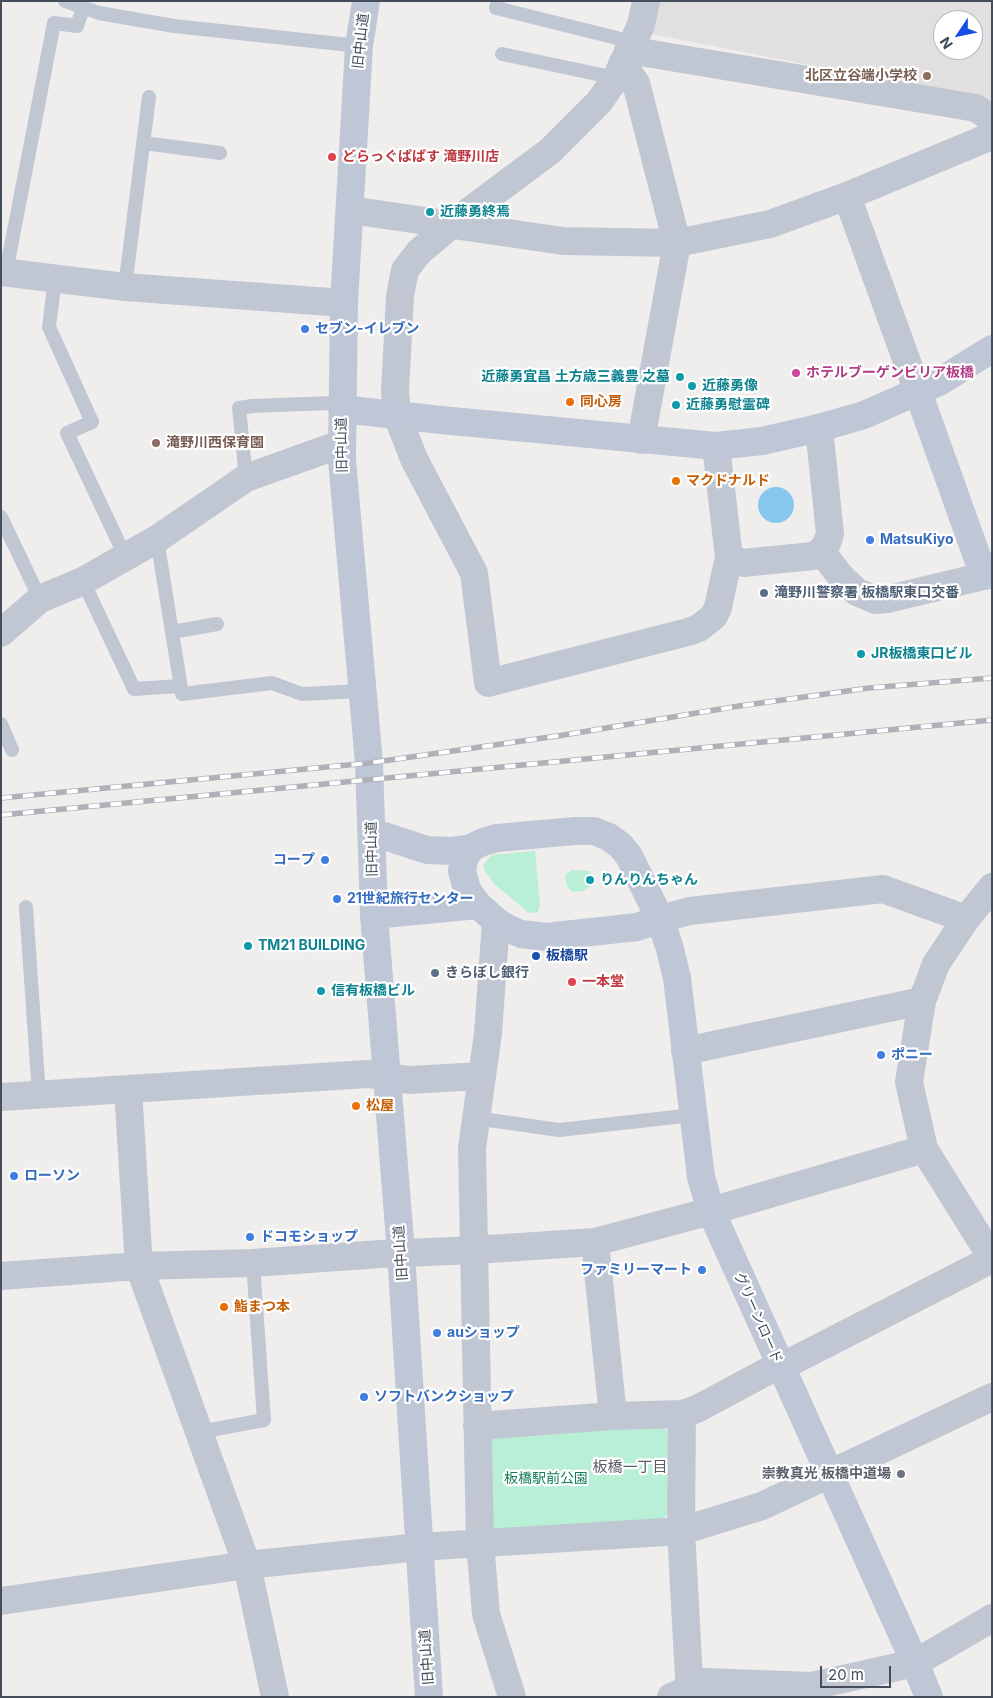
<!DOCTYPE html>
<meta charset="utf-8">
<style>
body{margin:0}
#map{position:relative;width:993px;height:1698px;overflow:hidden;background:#f0eeed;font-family:Inter,sans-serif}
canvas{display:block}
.frame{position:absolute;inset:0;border:2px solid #454d5b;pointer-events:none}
.north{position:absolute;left:933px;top:10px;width:50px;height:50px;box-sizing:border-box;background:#fff;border:1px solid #b5b8bd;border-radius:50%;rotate:236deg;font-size:14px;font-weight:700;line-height:20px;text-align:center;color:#454d5b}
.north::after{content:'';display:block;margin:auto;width:18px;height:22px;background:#154ee2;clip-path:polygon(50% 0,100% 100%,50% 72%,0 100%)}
.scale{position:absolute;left:820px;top:1666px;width:71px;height:22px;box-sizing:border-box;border:2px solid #454d5b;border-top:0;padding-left:6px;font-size:15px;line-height:18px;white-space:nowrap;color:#454d5b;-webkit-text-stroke:4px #fff;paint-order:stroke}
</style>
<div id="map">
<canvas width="993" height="1698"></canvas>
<div class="frame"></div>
<div class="north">N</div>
<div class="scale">20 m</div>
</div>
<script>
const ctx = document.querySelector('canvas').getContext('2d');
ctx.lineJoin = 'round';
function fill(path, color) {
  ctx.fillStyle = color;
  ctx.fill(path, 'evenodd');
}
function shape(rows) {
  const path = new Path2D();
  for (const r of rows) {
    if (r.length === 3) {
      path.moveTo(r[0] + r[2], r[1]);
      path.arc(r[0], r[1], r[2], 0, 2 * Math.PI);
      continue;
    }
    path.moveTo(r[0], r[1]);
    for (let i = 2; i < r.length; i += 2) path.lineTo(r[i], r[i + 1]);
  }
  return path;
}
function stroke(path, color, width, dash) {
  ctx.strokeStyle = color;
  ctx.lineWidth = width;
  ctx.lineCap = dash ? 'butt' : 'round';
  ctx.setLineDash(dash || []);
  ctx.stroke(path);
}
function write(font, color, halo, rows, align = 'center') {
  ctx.font = font + ' Inter,"Noto Sans JP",sans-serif';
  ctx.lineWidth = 4.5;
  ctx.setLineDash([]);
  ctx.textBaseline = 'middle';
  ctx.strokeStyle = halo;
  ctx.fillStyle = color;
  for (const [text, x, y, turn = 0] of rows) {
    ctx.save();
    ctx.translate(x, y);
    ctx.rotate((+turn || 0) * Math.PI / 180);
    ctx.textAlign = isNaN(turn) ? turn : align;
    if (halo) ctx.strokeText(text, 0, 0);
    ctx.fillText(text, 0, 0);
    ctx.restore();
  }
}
const education = shape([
 [659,1,992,1,992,101,652,34],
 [943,20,973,20,973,50,943,50]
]);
const green = shape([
 [535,851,540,905,538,912,529,913,493,883,484,869,483,865,487,860,492,855],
 [572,870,590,871,595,879,591,886,583,891,574,892,570,890,567,886,565,877,567,873],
 [659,1424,669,1432,673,1507,663,1520,497,1531,489,1521,485,1447,496,1433]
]);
const water = shape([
 [776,505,18]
]);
const lane = shape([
 [65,1,99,13,174,26,359,46],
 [498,1,496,8,633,42],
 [502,54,616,78],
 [144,143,220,153],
 [6,272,54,23,77,26,83,8],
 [55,278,49,327,92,422,67,433,125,556],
 [125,287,149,97],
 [246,478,239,408,252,406,331,403,342,409],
 [1,517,40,599],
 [157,539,182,694,272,683,302,694,362,691],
 [83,581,134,689,180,686],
 [172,632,217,624],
 [1,724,12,750],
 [26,907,39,1095],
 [475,1118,559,1130,693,1115],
 [199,1432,264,1420,253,1263]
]);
const street = shape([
 [646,1,641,25,616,78,599,102,550,151,452,224,419,252,405,270,400,296,395,391,397,415,414,459,474,573,488,683,688,632,699,628,714,616,718,607,729,557,716,446],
 [628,50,976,108,992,119],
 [622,64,636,83,677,243,641,440],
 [847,196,918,392],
 [350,210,563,241,677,243,770,224,847,196,992,136],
 [1,272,125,287,344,303],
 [821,551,842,578,857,592,876,600,888,599,984,576],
 [729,557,743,563,813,556,821,551,827,543,830,534,819,428],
 [1,633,40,599,83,581,157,539,246,478,341,444],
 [992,887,966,919,936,964,922,1001,909,1082,924,1149,992,1258],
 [660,919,690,911,883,889,966,919],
 [496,921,488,1033,472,1148,480,1543,486,1614,512,1697],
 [685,1051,922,1001],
 [128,1089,139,1266,247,1565,275,1697],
 [1,1097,368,1074,409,1080,481,1076],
 [595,1242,613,1416],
 [1,1276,139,1266,253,1263,381,1254,474,1250,595,1242,711,1211,924,1149],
 [781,1367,992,1259],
 [682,1414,681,1531,690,1697],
 [477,1426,613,1416,682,1414,697,1409,779,1365],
 [1,1601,247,1565,419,1547,681,1531,762,1506,992,1397],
 [671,1697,705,1682,812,1686,915,1663,992,1618]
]);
const secondary = shape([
 [366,1,359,46,344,303,342,460,369,763,374,915,401,1253,429,1697],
 [918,392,984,576,992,574],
 [342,409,441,420,716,446,762,441,819,428,864,415,939,382,992,349],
 [372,832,427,850,452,851,471,848],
 [374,915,478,905,496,921,507,928,521,934,546,937,637,927,660,919,629,856,621,846,609,837,594,831,575,831,497,838,483,842,471,848,464,859,462,871,467,890,478,905],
 [660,919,670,949,677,978,701,1177,711,1211,915,1663,929,1697]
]);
const rail = shape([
 [1,798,369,763,564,735,739,706,869,688,992,678],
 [1,815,992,720]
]);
const markers = [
 [927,76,5,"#8d6e63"],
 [332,157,5,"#e0444e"],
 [430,212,5,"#0f9aa8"],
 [305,329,5,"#3f7fe0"],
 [796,373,5,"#d1479c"],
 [680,377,5,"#0f9aa8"],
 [692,386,5,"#0f9aa8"],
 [570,402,5,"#e8710a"],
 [676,405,5,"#0f9aa8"],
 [156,443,5,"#8d6e63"],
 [676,481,5,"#e8710a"],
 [870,540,5,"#3f7fe0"],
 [764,593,5,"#5c6f8a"],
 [861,654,5,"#0f9aa8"],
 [325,860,5,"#3f7fe0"],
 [590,880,5,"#0f9aa8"],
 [337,899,5,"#3f7fe0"],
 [248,946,5,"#0f9aa8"],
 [536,956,5,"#1a4fb4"],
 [435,973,5,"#5c6f8a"],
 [572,982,5,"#e0444e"],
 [321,991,5,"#0f9aa8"],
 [881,1055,5,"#3f7fe0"],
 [356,1106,5,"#e8710a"],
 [14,1176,5,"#3f7fe0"],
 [250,1237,5,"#3f7fe0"],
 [702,1270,5,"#3f7fe0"],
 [224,1307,5,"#e8710a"],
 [437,1333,5,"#3f7fe0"],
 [364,1397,5,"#3f7fe0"],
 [901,1474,5,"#6b7280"]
];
const streetNames = [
 ["旧中山道",361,41,-84],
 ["旧中山道",342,445,-91],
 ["旧中山道",372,849,-91],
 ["旧中山道",401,1253,-94],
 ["グリーンロード",758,1318,66],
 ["旧中山道",427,1657,-94]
];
const educationNames = [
 ["北区立谷端小学校",917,76],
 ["滝野川西保育園",166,443,"left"]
];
const healthNames = [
 ["どらっぐぱぱす 滝野川店",342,157],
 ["一本堂",582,982]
];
const cultureNames = [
 ["近藤勇終焉",440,212],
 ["近藤勇宜昌 土方歳三義豊 之墓",670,377,"right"],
 ["近藤勇像",702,386],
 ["近藤勇慰霊碑",686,405],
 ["JR板橋東口ビル",871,654],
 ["りんりんちゃん",600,880],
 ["TM21 BUILDING",258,946],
 ["信有板橋ビル",331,991]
];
const shopNames = [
 ["セブン-イレブン",315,329],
 ["MatsuKiyo",880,540],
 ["コープ",315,860,"right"],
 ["21世紀旅行センター",347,899],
 ["ポニー",891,1055],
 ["ローソン",24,1176],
 ["ドコモショップ",260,1237],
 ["ファミリーマート",692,1270,"right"],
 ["auショップ",447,1333],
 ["ソフトバンクショップ",374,1397]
];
const hotelNames = [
 ["ホテルブーゲンビリア板橋",806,373]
];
const foodNames = [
 ["同心房",580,402],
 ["マクドナルド",686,481],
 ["松屋",366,1106],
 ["鮨まつ本",234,1307]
];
const serviceNames = [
 ["滝野川警察署 板橋駅東口交番",774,593],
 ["きらぼし銀行",445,973]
];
const transitNames = [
 ["板橋駅",546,956]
];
const worshipNames = [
 ["崇教真光 板橋中道場",891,1474]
];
const parkNames = [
 ["板橋駅前公園",546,1479]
];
const neighbourhoodNames = [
 ["板橋一丁目",630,1467]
];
fill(education, '#e1dfdf');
fill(green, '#baefd7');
fill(water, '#86c8ed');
stroke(lane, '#c0c7d3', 14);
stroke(street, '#c0c7d3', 28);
stroke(secondary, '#bfc7d7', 28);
stroke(rail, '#afb1b8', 5.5);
stroke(rail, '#fff', 4, [11]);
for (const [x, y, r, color] of markers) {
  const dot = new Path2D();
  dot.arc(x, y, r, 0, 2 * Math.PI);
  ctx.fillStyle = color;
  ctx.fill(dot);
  stroke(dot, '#fff', 2);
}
write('14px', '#454d5b', '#fff', streetNames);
write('bold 14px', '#785e54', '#fff', educationNames, 'right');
write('bold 14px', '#be3a42', '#fff', healthNames, 'left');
write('bold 14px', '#0d838f', '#fff', cultureNames, 'left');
write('bold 14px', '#366cbe', '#fff', shopNames, 'left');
write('bold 14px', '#b23c85', '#fff', hotelNames, 'left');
write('bold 14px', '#c56008', '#fff', foodNames, 'left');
write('bold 14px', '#4e5e75', '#fff', serviceNames, 'left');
write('bold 14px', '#164399', '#fff', transitNames, 'left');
write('bold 14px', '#5b616d', '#fff', worshipNames, 'right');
write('14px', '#157e5a', '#fff', parkNames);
write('15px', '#5a5c63', '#fff', neighbourhoodNames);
</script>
